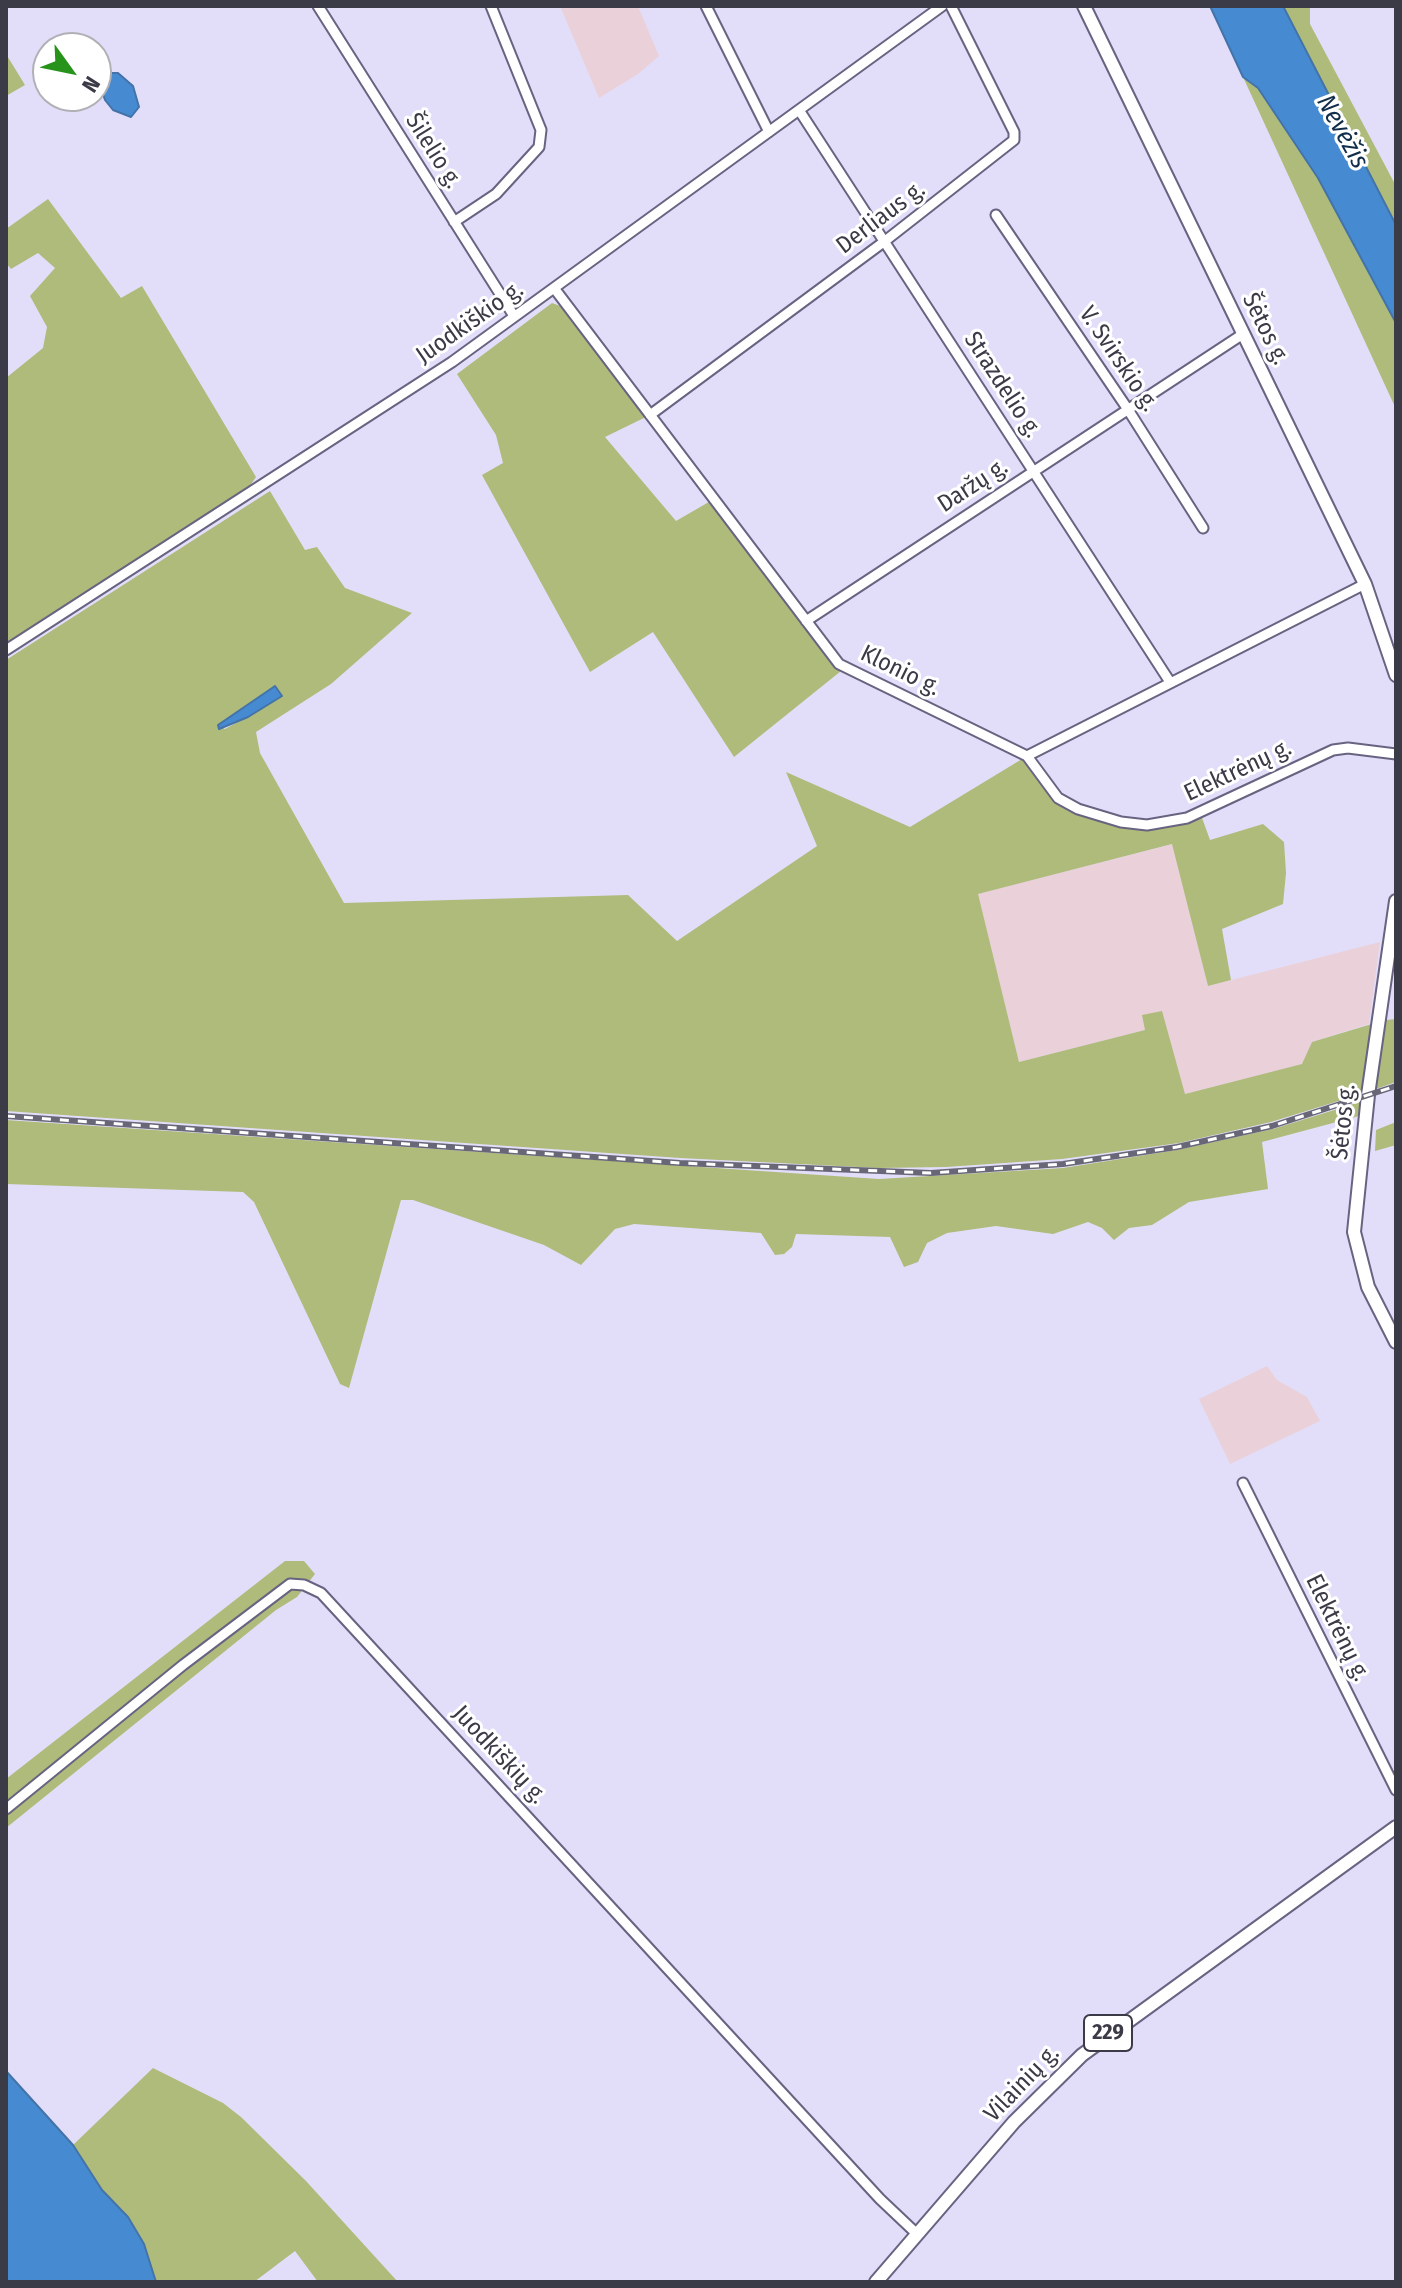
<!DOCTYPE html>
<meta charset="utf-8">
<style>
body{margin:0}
#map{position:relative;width:1402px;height:2288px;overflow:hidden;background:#e2defa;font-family:"Fira Sans Condensed",sans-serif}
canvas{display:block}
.frame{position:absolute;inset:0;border:8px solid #3b3a47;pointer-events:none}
.north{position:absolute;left:32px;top:32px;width:80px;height:80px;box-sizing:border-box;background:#fff;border:2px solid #b1b0b5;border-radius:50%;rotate:123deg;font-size:22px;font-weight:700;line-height:32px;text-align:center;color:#3b3a47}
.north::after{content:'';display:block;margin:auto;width:28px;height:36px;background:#28931b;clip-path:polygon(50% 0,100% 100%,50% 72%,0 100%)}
</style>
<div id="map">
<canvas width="1402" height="2288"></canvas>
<div class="frame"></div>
<div class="north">N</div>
</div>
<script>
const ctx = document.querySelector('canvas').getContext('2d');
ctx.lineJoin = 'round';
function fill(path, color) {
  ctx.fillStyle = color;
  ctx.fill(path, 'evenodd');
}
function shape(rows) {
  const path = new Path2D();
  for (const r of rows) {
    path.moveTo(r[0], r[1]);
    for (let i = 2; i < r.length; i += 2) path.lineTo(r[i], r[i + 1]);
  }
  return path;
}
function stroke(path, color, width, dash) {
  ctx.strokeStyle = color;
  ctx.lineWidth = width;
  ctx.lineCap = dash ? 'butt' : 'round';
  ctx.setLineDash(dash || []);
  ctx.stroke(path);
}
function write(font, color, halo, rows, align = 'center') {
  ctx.font = font + ' "Fira Sans Condensed",sans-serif';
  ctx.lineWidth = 6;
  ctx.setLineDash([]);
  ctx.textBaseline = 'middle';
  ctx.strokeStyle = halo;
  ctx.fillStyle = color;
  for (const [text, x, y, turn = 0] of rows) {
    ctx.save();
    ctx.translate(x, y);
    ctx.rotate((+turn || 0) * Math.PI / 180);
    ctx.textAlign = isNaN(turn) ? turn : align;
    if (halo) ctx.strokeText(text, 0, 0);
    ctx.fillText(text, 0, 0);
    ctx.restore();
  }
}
const industrial = shape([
 [560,6,638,6,659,56,638,74,599,98],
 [1173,844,1208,986,1380,942,1369,1024,1312,1042,1303,1064,1185,1094,1175,1062,1145,1030,1019,1062,977,894],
 [1267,1366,1277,1380,1307,1397,1320,1421,1230,1464,1199,1399]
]);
const green = shape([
 [1283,6,1310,6,1310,24,1396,186,1396,225],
 [6,54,25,85,6,96],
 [1243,77,1258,88,1318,178,1396,323,1396,409],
 [48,199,121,298,142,286,256,477,247,490,6,644,6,378,43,348,47,327,30,296,55,268,38,253,11,269,6,263,6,229],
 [552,303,563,307,650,415,605,437,676,521,714,499,846,667,734,757,653,632,590,672,482,475,503,463,496,435,457,374],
 [270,491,305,550,317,547,345,588,412,613,331,684,256,732,260,753,344,903,628,895,677,941,817,846,786,772,910,827,1027,756,1058,798,1147,825,1201,815,1210,840,1263,824,1284,842,1286,873,1283,904,1222,929,1231,980,1208,986,1172,844,978,894,1019,1062,1145,1030,1142,1015,1162,1011,1185,1094,1302,1064,1312,1042,1375,1023,1361,1094,1271,1122,1179,1143,1062,1159,946,1167,878,1168,680,1158,6,1111,6,660],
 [274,686,282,695,270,704,225,729,218,725],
 [1396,1019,1396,1082,1376,1089,1386,1020],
 [1360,1102,1359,1116,1262,1142,1268,1189,1189,1202,1152,1225,1129,1228,1114,1240,1102,1228,1088,1222,1053,1234,996,1226,947,1233,927,1243,918,1262,904,1267,890,1237,796,1234,792,1247,784,1254,775,1255,761,1233,634,1224,615,1229,581,1265,544,1245,413,1200,401,1200,349,1388,340,1384,254,1202,243,1192,6,1184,6,1120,879,1179,1063,1168,1177,1150,1273,1129],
 [1396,1122,1396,1145,1375,1151,1376,1130],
 [285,1561,304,1561,315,1574,297,1597,276,1610,6,1828,6,1779],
 [153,2068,223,2103,241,2117,306,2181,398,2282,318,2282,295,2251,254,2282,156,2282,144,2244,128,2217,102,2190,73,2145]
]);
const water = shape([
 [1210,6,1283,6,1396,225,1396,323,1318,178,1258,88,1243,77,1210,6],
 [111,73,118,73,133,86,139,107,131,117,113,110,105,100,101,88,111,73],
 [275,686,282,696,248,717,219,729,218,725,275,686],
 [6,2071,73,2145,102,2190,128,2217,144,2244,156,2282,6,2282,6,2071]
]);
const minor = shape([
 [318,6,514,316],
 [706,6,769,132],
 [799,110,1170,682],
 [996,215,1127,408,1203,528],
 [454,222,496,194,539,147,541,130,491,6],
 [554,288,839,664,1027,756,1365,584],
 [650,415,885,241,1014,140,1014,132,951,6],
 [806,621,1243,334],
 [6,650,452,362,942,6],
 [1027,756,1058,798,1078,809,1121,822,1147,825,1187,818,1333,750,1348,748,1396,754],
 [1243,1483,1396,1790],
 [6,1809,183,1665,290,1584,304,1585,321,1593,880,2199,917,2234]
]);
const major = shape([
 [1084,6,1365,584,1396,675],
 [1396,901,1368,1095,1354,1232,1368,1287,1396,1342],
 [876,2282,1014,2122,1082,2055,1396,1827]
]);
const rail = shape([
 [6,1116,680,1163,931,1173,1063,1164,1177,1147,1272,1126,1396,1086]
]);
const shields = [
 [1108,2033,48]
];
const shieldNames = [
 ["229",1108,2033]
];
const streetNames = [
 ["Šilelio g.",433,151,58],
 ["Derliaus g.",881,218,-37],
 ["Juodkiškio g.",470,323,-35],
 ["Šėtos g.",1265,329,64],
 ["V. Svirskio g.",1118,359,56],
 ["Strazdelio g.",1002,385,57],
 ["Daržų g.",973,486,-33],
 ["Klonio g.",900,671,26],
 ["Elektrėnų g.",1238,771,-25],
 ["Šėtos g.",1344,1122,-84],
 ["Elektrėnų g.",1337,1628,64],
 ["Juodkiškių g.",499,1755,47],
 ["Vilainių g.",1022,2084,-46]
];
const waterNames = [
 ["Nevėžis",1342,132,61]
];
fill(industrial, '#ead1d9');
fill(green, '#aebb7a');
fill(water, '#468bd1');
stroke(water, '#4373a8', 2);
stroke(minor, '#676381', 13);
stroke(major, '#676381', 16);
stroke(minor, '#fff', 9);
stroke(major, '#fff', 12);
stroke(rail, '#686778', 6);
stroke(rail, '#fff', 3, [9]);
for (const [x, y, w] of shields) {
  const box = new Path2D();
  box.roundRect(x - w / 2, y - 18, w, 36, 6);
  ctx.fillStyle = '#fff';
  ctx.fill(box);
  stroke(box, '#3b3a47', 2);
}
write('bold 22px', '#3b3a47', null, shieldNames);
write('24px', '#3b3a47', '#fff', streetNames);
write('italic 26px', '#102d4a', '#fff', waterNames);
</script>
